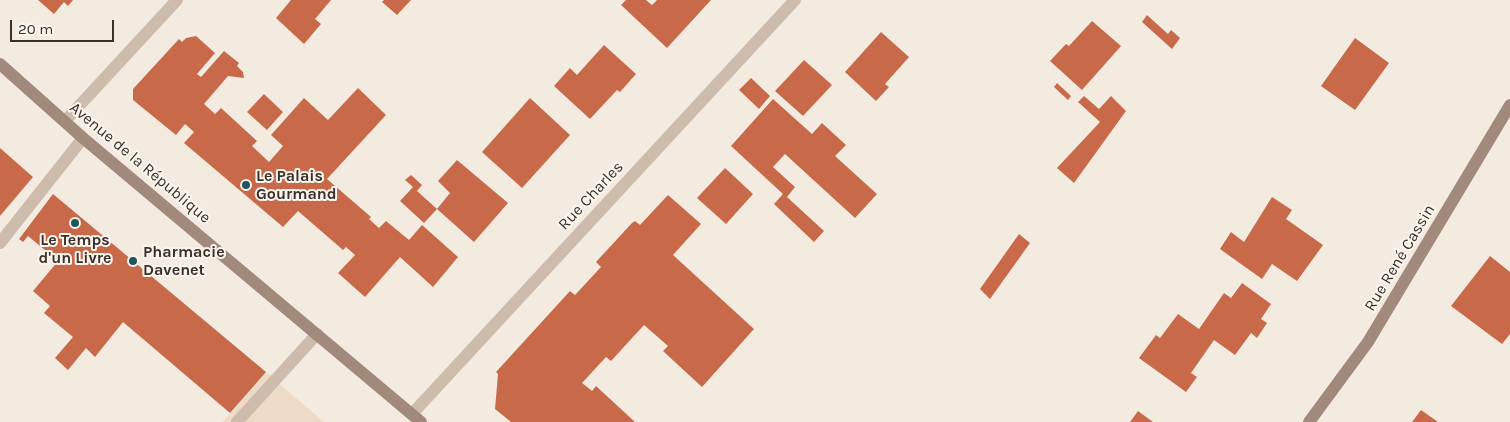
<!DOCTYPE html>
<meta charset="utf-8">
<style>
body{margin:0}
#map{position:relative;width:1510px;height:422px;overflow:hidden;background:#f4ebe0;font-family:Karla,sans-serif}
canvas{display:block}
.scale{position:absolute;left:10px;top:20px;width:104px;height:22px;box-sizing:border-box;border:2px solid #3a302a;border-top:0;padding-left:6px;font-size:15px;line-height:18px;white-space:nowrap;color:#3a302a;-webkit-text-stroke:4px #fbf5ed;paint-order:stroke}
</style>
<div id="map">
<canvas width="1510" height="422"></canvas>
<div class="scale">20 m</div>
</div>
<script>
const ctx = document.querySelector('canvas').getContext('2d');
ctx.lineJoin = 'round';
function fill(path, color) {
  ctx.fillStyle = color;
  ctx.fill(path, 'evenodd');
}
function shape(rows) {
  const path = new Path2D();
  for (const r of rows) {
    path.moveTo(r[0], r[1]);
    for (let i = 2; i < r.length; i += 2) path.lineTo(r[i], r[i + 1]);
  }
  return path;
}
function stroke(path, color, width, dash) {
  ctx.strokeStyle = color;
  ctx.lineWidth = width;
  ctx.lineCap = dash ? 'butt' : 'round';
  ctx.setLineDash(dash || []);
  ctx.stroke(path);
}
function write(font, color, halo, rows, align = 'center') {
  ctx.font = font + ' Karla,sans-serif';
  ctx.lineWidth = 4;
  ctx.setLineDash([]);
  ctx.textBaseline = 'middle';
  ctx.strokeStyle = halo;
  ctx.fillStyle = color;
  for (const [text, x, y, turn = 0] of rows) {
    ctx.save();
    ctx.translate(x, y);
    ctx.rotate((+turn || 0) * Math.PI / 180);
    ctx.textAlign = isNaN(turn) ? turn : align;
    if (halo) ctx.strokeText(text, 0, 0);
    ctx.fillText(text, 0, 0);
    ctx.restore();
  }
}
const plaza = shape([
 [266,372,275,380,324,422,223,422]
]);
const building = shape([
 [38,0,73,0,68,6,64,2,54,14],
 [291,0,331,0,315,19,321,24,304,44,276,18],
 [384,0,411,0,397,15,382,2],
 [626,0,646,0,652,5,657,0,711,0,667,48,621,5],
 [1147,15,1168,34,1171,30,1180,38,1172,49,1142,22],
 [1092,21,1121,46,1082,90,1050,61,1066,44,1069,46],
 [881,32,909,57,885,84,889,87,876,101,845,72],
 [196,36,215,53,197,74,201,77,224,51,239,63,237,66,243,72,244,78,228,76,204,104,215,114,221,108,257,141,252,146,269,162,283,146,271,135,304,98,328,120,358,88,386,115,327,179,371,217,369,219,379,228,386,221,409,240,422,225,458,257,433,287,400,257,365,297,338,273,355,255,346,247,343,250,298,211,283,227,184,143,194,132,185,124,176,135,133,100,133,89,179,39,182,42,186,38],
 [1355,38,1389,63,1355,110,1321,86],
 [604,45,636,74,620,92,617,90,590,119,554,86,570,68,577,75],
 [804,60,832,85,803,116,775,91],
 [751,78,770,96,759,109,739,90],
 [1057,83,1071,96,1068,100,1054,87],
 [264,94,283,112,267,130,247,112],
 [1084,96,1099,109,1111,96,1126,111,1074,183,1057,168,1100,122,1078,102],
 [530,98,570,135,522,188,482,152],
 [773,99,812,134,822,123,846,145,835,156,877,194,855,218,785,154,773,167,795,187,787,197,824,231,814,242,774,204,783,194,731,146],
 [0,148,33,177,0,216],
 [457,160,508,203,474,242,437,209,450,193,438,181],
 [725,168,753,194,726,224,697,198],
 [411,175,422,185,417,191,437,209,424,223,400,201,413,187,405,180],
 [53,194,266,372,230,413,123,322,95,357,86,348,68,370,55,358,73,337,44,313,50,306,33,291,58,261,28,236,23,242,19,239],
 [668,195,701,224,673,255,754,329,702,387,663,351,668,346,644,325,611,361,606,357,582,383,592,391,596,386,635,422,511,422,495,409,498,374,496,372,570,291,575,295,601,267,596,262,632,223,635,221,640,225],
 [1272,197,1292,210,1286,219,1323,245,1297,281,1272,264,1262,279,1220,249,1231,232,1244,242],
 [1019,234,1030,243,990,299,980,289],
 [1490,256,1510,272,1510,334,1502,344,1451,306],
 [1242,283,1271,304,1261,319,1267,323,1257,338,1251,333,1235,355,1214,340,1191,373,1197,377,1186,392,1139,358,1156,335,1160,338,1178,314,1199,329,1224,293,1231,298],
 [1421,410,1438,422,1412,422],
 [1138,411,1153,422,1130,422]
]);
const lane = shape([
 [237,422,317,334]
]);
const street = shape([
 [65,121,177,0],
 [0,243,83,138],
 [412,414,795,0]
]);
const secondary = shape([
 [0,64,83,138,421,422],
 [1309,422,1368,342,1510,105]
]);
const markers = [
 [246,185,5,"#1e585d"],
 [75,223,5,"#1e585d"],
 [133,261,5,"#1e585d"]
];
const streetNames = [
 ["Avenue de la République",140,163,40],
 ["Rue Charles",591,196,-47],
 ["Rue René Cassin",1400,258,-59]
];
const poiNames = [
 ["Le Palais",256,176],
 ["Gourmand",256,194],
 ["Le Temps",75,240,"center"],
 ["d'un Livre",75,258,"center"],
 ["Pharmacie",143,252],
 ["Davenet",143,270]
];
fill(plaza, '#ecdcc7');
fill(building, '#c86a4a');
stroke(lane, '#cdbbab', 12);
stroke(street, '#cdbbab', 12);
stroke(secondary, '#a18a7c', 12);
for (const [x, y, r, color] of markers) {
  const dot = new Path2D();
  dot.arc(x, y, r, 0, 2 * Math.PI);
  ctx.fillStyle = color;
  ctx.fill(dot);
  stroke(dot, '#fbf5ed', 2);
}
write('16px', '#3a302a', '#fbf5ed', streetNames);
write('bold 16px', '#3a302a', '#fbf5ed', poiNames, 'left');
</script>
